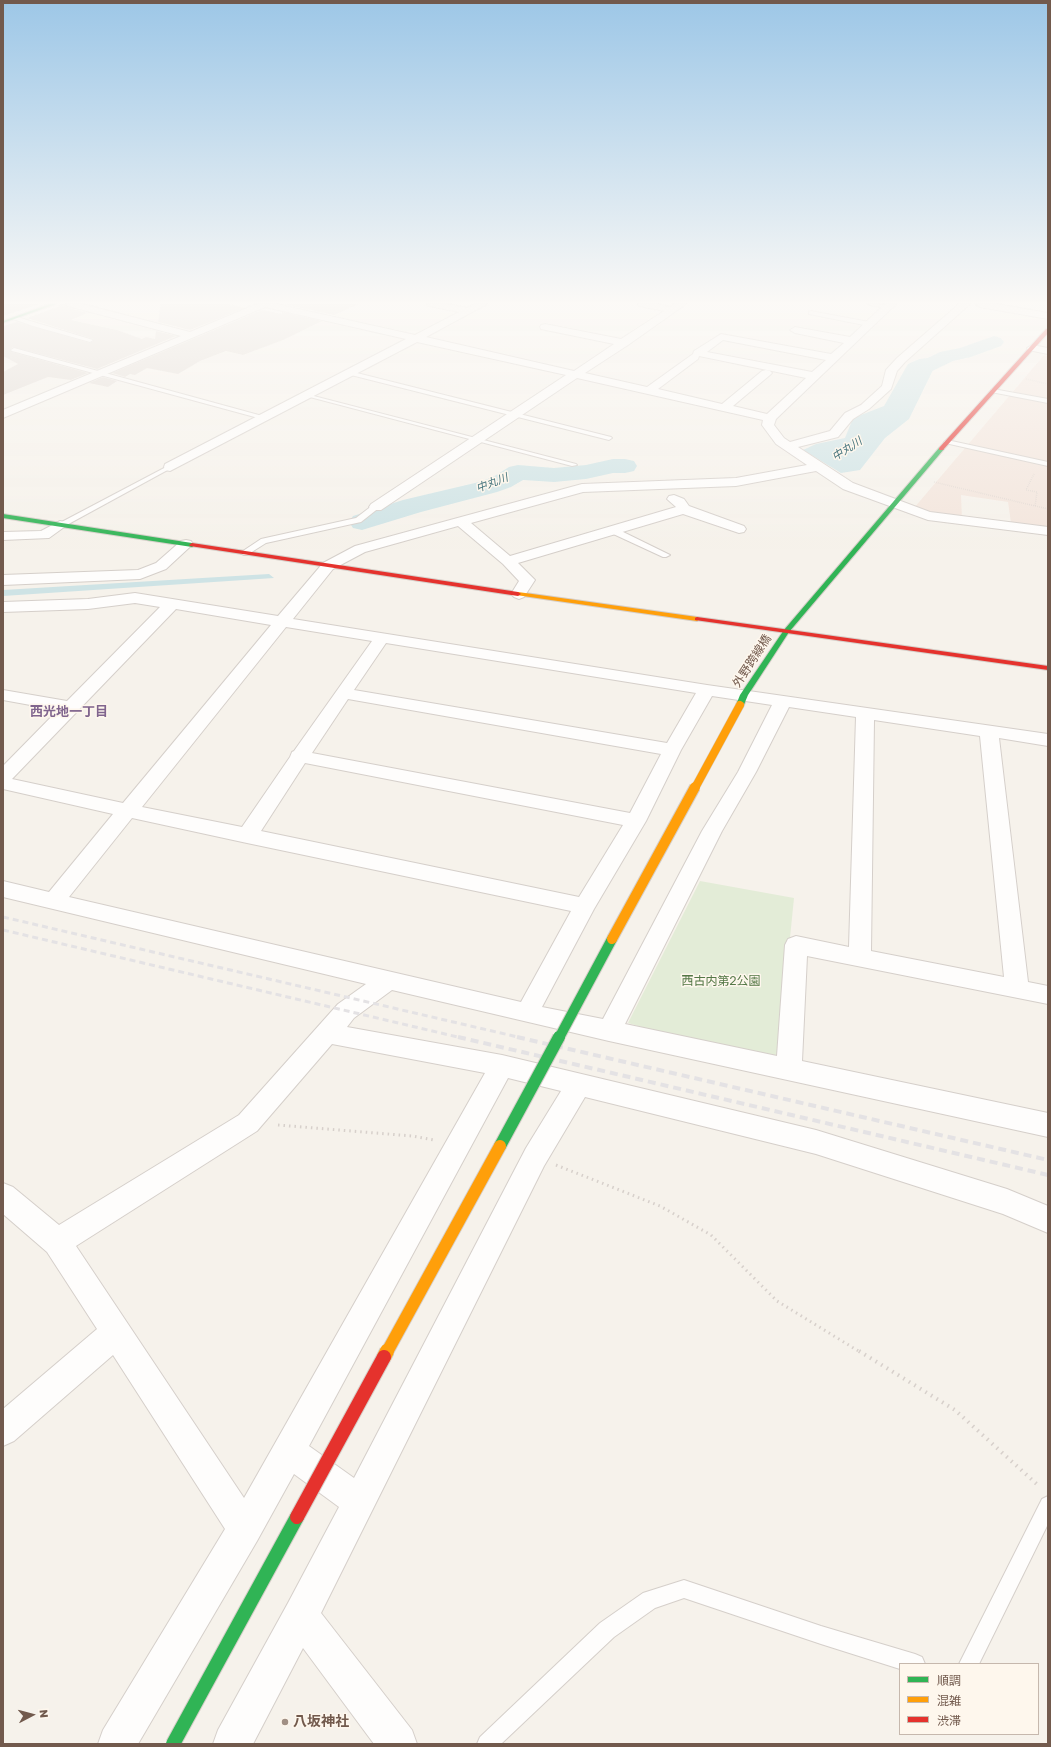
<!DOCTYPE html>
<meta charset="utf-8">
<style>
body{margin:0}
#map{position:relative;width:1051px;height:1747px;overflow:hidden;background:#f6f2eb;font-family:"Golos Text","Noto Sans JP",sans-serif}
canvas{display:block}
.frame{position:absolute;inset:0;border:4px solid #725a4d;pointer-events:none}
.legend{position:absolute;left:899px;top:1663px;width:140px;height:72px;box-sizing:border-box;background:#fef7ed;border:1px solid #c6b8ad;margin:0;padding:5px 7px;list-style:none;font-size:12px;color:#725a4d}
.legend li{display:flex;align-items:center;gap:8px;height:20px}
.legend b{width:20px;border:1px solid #c6b8ad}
.north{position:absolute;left:12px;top:1695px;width:40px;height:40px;-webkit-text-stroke:3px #fef7ed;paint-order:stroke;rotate:84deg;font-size:11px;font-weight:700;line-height:16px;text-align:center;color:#725a4d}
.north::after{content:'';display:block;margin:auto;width:14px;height:18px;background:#725a4d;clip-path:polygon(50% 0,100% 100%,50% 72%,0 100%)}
</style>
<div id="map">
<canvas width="1051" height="1747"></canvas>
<div class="frame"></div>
<ul class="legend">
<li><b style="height:5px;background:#30b455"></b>順調</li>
<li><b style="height:5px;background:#ff9f0a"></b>混雑</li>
<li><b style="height:5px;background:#e5322d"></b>渋滞</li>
</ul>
<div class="north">N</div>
</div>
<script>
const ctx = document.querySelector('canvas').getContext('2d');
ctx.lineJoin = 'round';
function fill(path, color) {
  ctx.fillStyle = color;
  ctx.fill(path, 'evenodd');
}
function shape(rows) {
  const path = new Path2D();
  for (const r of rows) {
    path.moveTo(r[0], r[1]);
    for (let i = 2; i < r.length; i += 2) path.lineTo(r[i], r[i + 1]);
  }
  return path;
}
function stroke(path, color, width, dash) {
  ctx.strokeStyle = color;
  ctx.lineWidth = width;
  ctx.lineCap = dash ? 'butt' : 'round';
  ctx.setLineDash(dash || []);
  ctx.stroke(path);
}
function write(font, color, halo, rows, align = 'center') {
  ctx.font = font + ' "Golos Text","Noto Sans JP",sans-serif';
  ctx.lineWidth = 3;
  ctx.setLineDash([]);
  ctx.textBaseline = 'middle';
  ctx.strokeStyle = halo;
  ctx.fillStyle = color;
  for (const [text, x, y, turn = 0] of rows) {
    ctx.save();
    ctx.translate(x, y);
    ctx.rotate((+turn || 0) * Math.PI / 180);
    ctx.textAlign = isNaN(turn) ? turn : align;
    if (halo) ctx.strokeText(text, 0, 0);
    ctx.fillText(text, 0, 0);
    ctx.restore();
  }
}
const commercial = shape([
 [1044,355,1048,356,1048,528,1011,523,1008,502,961,495,962,518,932,514,914,508]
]);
const green = shape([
 [700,881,794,898,777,1067,628,1023]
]);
const water = shape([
 [951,355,934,368,909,419,885,438,860,470,841,473,803,450,816,444,845,438,853,418,884,406,908,364,919,359],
 [269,574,274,578,3,596,3,590]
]);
const river = shape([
 [994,336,1001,338,1004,342,1001,346,971,357,953,361,924,375,916,391,908,392,900,391,897,386,909,367,940,352,960,348,994,336],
 [613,459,625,459,634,461,637,466,634,471,625,473,613,473,586,479,554,482,523,480,511,487,497,492,421,512,362,530,353,528,349,522,353,516,403,500,479,482,493,477,509,467,518,465,554,468,586,465,613,459]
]);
const building = shape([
 [3,304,39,304,3,316],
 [60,304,65,304,68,307,87,313,71,320,117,330,142,339,146,337,155,339,156,331,176,336,97,369,13,347,10,350,12,352,88,373,71,380,48,377,3,395,3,372,18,364,3,356,3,326,17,322,90,343,94,340,93,339,27,318,58,307],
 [161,304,229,304,245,308,190,330,158,322],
 [283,304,358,304,334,315],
 [262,310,282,314,282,312,322,321,283,340,243,355,226,351,200,361,178,374,147,368,135,375,130,374,125,377,112,373],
 [103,377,117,381,108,387,89,383]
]);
const pathFar2 = shape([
 [1026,379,1048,384],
 [1034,474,1026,490,1037,492,1035,506],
 [934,482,1048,509]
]);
const pathFar1 = shape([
 [278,1125,412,1136,434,1140],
 [556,1165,660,1206,711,1235,777,1301,860,1352]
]);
const path = shape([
 [859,1351,955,1410,1040,1487]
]);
const lane = shape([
 [867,304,879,304,891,307,888,309,867,304],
 [811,311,869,322,872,324,869,326,809,314,809,312,811,311],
 [13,317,17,317,93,340,90,342,33,326,13,319,13,317],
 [14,348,266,417,267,418,262,419,12,351,11,350,14,348],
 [349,371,611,437,612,438,609,440,347,374,346,373,349,371],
 [993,389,1048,399,1048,403,991,392,991,390,993,389],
 [306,394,576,464,577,465,572,466,306,396,306,394],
 [947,440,1048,462,1048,466,945,443,944,442,947,440],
 [168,466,173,467,63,527,57,527,56,525,168,466],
 [373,505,379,505,380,507,361,522,266,543,247,555,244,555,240,553,261,539,356,518,373,505],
 [609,528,615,528,670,555,666,557,663,557,609,532,609,528],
 [1048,1496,1048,1524,979,1664,959,1664,1042,1499,1048,1496],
 [684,1580,821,1626,915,1654,922,1657,925,1664,900,1664,900,1669,821,1644,684,1598,655,1608,614,1637,501,1744,477,1744,480,1737,600,1623,643,1593,684,1580]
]);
const street = shape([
 [66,304,82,304,190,332,257,304,276,304,415,335,459,312,429,306,427,304,447,304,467,308,475,304,487,304,426,337,574,371,614,344,541,329,540,327,541,325,545,324,621,339,664,311,640,306,638,304,657,304,670,307,674,304,686,304,628,345,585,373,647,387,693,354,694,351,721,334,831,354,844,343,795,333,790,330,795,327,850,337,885,304,896,304,776,419,774,425,784,438,790,442,830,431,845,413,861,405,882,386,886,370,897,358,959,304,970,304,905,362,897,371,891,389,869,409,853,419,838,437,798,447,853,483,930,512,1048,527,1048,535,928,520,843,489,816,471,736,486,583,492,471,523,510,556,676,507,667,499,669,496,674,495,684,499,689,506,744,526,746,529,744,532,739,533,683,514,518,563,535,580,524,597,519,599,514,597,511,594,519,581,503,564,458,526,365,552,333,569,293,619,707,685,1048,734,1048,746,999,738,1028,982,1048,986,1048,1004,807,956,802,1061,1048,1113,1048,1137,609,1041,392,990,354,1018,347,1027,502,1055,816,1130,1007,1189,1048,1206,1048,1233,1003,1214,816,1154,585,1097,544,1166,321,1613,412,1730,417,1744,374,1744,303,1648,253,1744,213,1744,218,1730,288,1603,339,1507,294,1474,257,1541,138,1744,98,1744,103,1730,225,1529,113,1355,14,1441,3,1446,3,1409,97,1329,47,1252,3,1214,3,1183,13,1187,59,1225,239,1115,338,1004,366,984,3,897,3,881,49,892,113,814,3,789,3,766,58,710,3,700,3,690,67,701,160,607,135,603,88,609,3,612,3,602,88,599,135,593,278,616,323,563,355,546,582,484,736,478,807,465,776,444,762,425,763,420,577,378,381,510,371,510,369,507,371,504,566,375,417,342,170,471,165,470,164,467,165,464,406,339,265,307,3,418,3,410,181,336,68,306,66,304],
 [723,340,826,360,812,372,707,352,723,340],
 [699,356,806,378,767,414,733,406,770,375,772,373,770,371,766,370,762,371,722,404,658,389,698,359,699,356],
 [176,609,271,625,123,803,12,779,176,609],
 [286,627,372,641,294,751,292,752,290,757,242,827,142,807,286,627],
 [386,643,696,693,667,743,354,690,386,643],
 [712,696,772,705,738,772,702,831,603,1019,542,1007,594,909,646,821,681,750,712,696],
 [348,699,661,754,630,813,312,753,348,699],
 [789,707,856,717,849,947,796,936,788,939,785,945,777,1056,625,1024,722,831,756,772,789,707],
 [874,720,980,736,1004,977,871,951,874,720],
 [305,763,623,825,579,897,261,831,305,763],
 [132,818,247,843,571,911,521,1002,69,897,132,818],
 [332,1044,485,1073,244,1498,76,1246,257,1131,332,1044],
 [508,1078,561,1091,526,1148,354,1478,309,1446,508,1078],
 [975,304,996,304,1048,313,1048,319,980,307,975,304],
 [1032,345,1048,348,1048,354,1028,350,1027,348,1032,345],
 [60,521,65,522,67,525,49,538,3,540,3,532,41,531,60,521],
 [186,540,191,541,193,544,166,569,140,579,3,585,3,575,138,570,156,563,181,541,186,540]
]);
const fast = shape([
 [50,304,56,304,3,323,3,321,50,304],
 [939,448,944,449,789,632,748,695,743,707,737,707,736,705,740,695,784,630,939,448],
 [3,514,192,543,195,545,192,547,3,518,3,514]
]);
const slow = shape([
 [518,592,697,617,700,619,697,621,516,595,516,593,518,592]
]);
const jam = shape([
 [1046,329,1048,329,1048,333,943,450,939,450,939,448,1046,329],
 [192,543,518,592,521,594,518,596,190,546,189,545,192,543],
 [697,617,1048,666,1048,670,695,620,695,618,697,617]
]);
const railFar1 = shape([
 [3,917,522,1038],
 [3,930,462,1038]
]);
const rail = shape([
 [458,1037,1048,1175],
 [517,1037,1048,1160]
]);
const fastBridgeFar2 = shape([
 [559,1038,612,939]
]);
const fastBridgeFar1 = shape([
 [500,1146,559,1037]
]);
const fastBridge = shape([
 [173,1744,297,1517]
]);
const slowBridgeFar3 = shape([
 [695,788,740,705]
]);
const slowBridgeFar2 = shape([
 [612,939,695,787]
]);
const slowBridgeFar1 = shape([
 [387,1352,500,1146]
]);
const slowBridge = shape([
 [384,1357,387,1351]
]);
const jamBridge = shape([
 [297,1517,384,1357]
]);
const markers = [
 [285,1722,4,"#a08f84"]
];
const farWaternames = [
 ["中丸川",847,449,-33],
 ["中丸川",492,483,-21]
];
const streetNames = [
 ["外野跨線橋",752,661,-57]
];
const parkNames = [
 ["西古内第2公園",721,981]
];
const neighbourhoodNames = [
 ["西光地一丁目",69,712]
];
const nearPoinames = [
 ["八坂神社",293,1722]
];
fill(commercial, '#f3e5dc');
fill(green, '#e3ecd7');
fill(water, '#cee3e5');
fill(river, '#cee3e5');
fill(building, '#dfd8d1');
stroke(lane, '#d5cfca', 2);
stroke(street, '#d5cfca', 2);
stroke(fast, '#d5cec8', 2);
stroke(slow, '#d5cec8', 2);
stroke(jam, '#d5cec8', 2);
stroke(pathFar2, '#d7d0cb', 1.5, [0.5, 1.5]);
stroke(pathFar1, '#d7d0cb', 3, [1.5, 4]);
stroke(path, '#d7d0cb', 4, [1.5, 5]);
fill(lane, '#fefdfc');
fill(street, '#fefdfc');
fill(fast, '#30b455');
fill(slow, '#ff9f0a');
fill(jam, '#e5322d');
stroke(railFar1, '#e4e2e4', 3, [6, 4]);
stroke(rail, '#e4e2e4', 4, [8, 5]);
stroke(fastBridgeFar2, '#d5cec8', 12, []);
stroke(fastBridgeFar1, '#d5cec8', 14, []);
stroke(fastBridge, '#d5cec8', 16, []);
stroke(slowBridgeFar3, '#d5cec8', 9, []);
stroke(slowBridgeFar2, '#d5cec8', 12, []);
stroke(slowBridgeFar1, '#d5cec8', 14, []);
stroke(slowBridge, '#d5cec8', 16, []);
stroke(jamBridge, '#d5cec8', 16, []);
stroke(fastBridgeFar2, '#30b455', 10);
stroke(fastBridgeFar1, '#30b455', 12);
stroke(fastBridge, '#30b455', 14);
stroke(slowBridgeFar3, '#ff9f0a', 8);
stroke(slowBridgeFar2, '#ff9f0a', 10);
stroke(slowBridgeFar1, '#ff9f0a', 12);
stroke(slowBridge, '#ff9f0a', 14);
stroke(jamBridge, '#e5322d', 14);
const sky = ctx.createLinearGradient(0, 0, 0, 549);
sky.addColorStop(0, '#9dc7e7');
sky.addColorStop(0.55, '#fbf9f6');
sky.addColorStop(1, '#fbf9f600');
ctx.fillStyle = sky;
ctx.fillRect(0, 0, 1051, 549);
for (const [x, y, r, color] of markers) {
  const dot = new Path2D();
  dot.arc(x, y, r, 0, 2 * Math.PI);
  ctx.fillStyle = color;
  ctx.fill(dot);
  stroke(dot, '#fef7ed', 1.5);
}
write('italic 11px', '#45747d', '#fef7ed', farWaternames);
write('12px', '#725a4d', '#fef7ed', streetNames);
write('12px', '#547846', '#fef7ed', parkNames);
write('bold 13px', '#80658e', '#fef7ed', neighbourhoodNames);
write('bold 14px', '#725a4d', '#fef7ed', nearPoinames, 'left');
</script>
